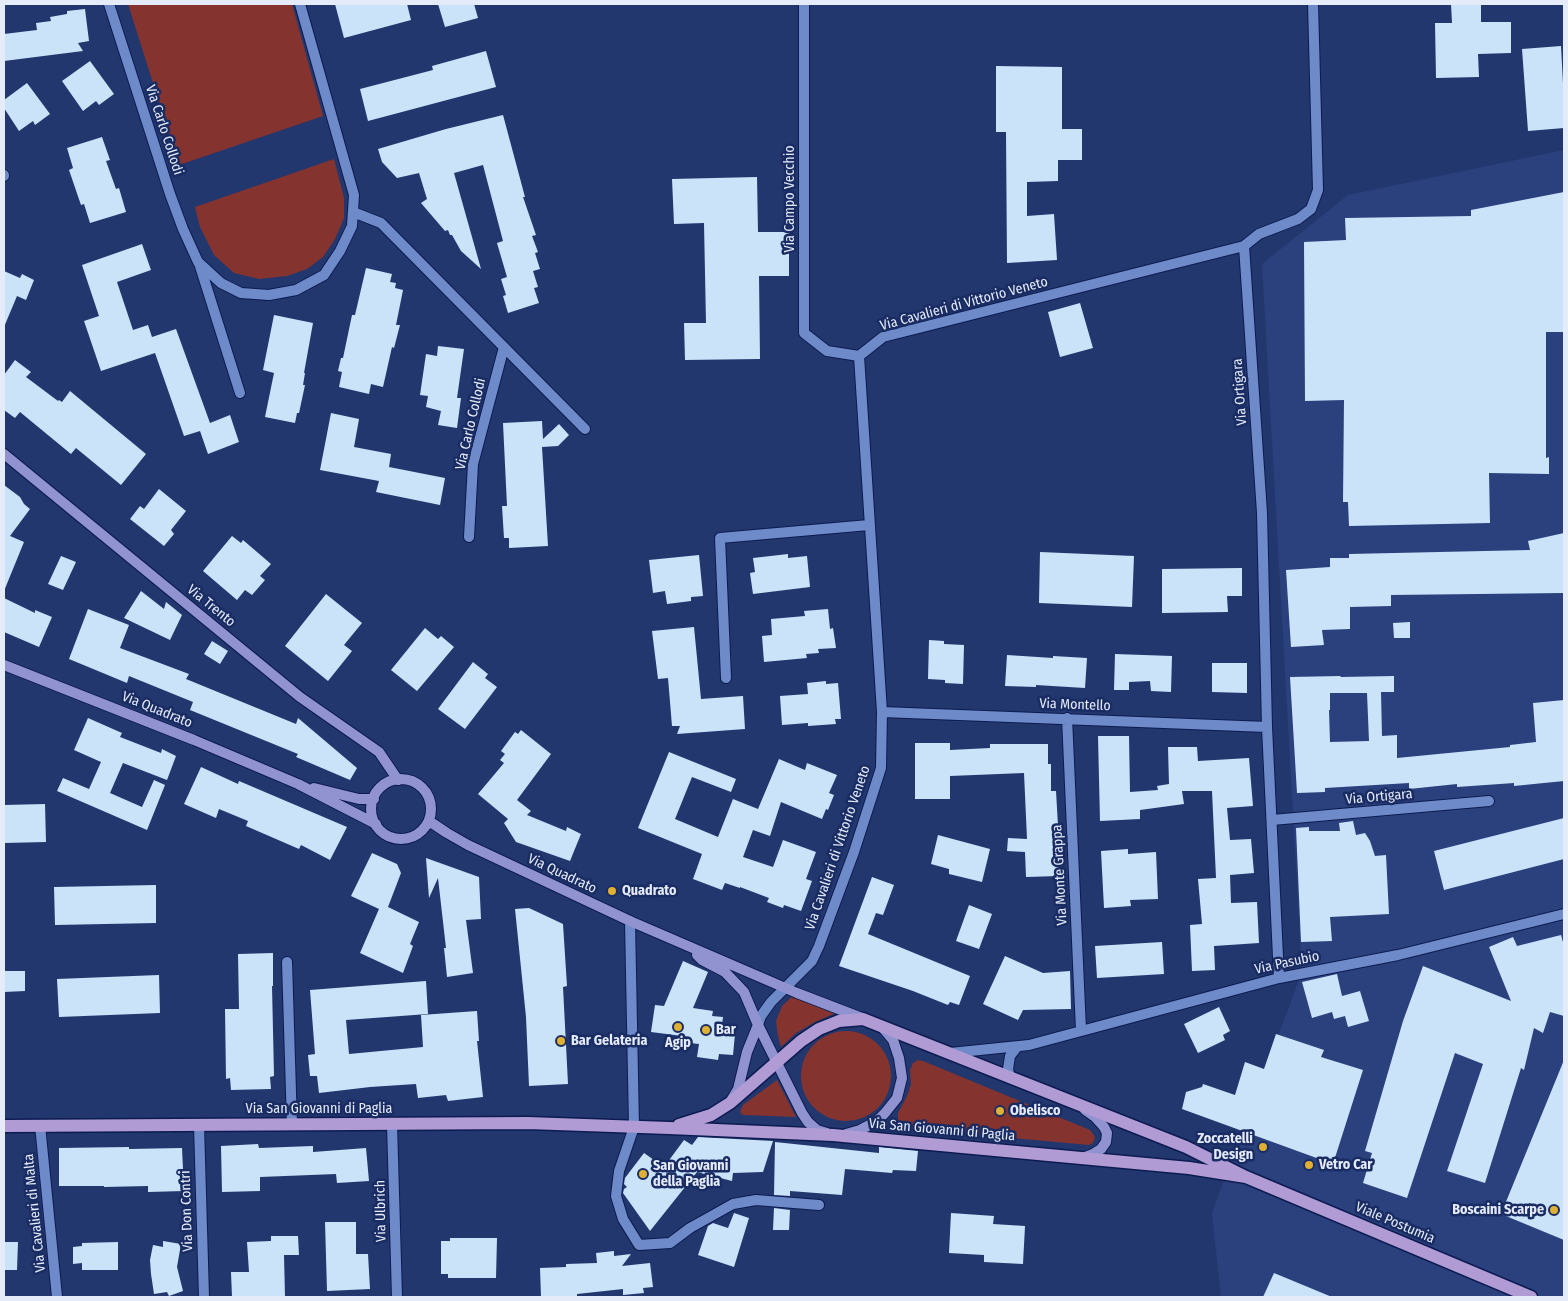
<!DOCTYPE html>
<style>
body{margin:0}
#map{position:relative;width:1568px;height:1301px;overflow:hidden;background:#23376f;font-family:"Fira Sans Condensed",sans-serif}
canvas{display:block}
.frame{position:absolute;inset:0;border:5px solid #e5ebf9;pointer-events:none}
</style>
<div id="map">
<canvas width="1568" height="1301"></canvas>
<div class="frame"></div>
</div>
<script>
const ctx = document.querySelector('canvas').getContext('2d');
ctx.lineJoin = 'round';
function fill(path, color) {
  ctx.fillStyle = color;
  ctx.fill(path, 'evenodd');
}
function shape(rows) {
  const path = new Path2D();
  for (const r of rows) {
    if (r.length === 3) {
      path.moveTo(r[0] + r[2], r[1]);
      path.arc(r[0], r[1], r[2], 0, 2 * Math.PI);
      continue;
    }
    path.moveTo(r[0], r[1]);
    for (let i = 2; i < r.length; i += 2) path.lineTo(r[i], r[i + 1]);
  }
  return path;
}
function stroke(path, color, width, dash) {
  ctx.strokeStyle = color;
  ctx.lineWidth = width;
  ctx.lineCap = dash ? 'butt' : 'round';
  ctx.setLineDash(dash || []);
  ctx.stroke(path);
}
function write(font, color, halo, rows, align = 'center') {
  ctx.font = font + ' "Fira Sans Condensed",sans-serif';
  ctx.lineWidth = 5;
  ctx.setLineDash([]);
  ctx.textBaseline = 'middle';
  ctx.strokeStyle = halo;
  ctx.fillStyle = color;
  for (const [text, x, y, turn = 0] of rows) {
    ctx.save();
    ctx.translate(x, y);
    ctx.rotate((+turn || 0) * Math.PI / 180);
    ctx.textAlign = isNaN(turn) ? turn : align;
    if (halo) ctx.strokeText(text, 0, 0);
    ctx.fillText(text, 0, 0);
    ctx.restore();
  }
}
const built = shape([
 [1564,150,1564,1297,1221,1297,1212,1213,1302,972,1262,264,1348,195]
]);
const green = shape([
 [128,4,292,4,323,116,179,165],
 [334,159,344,198,344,218,335,239,323,257,307,269,287,276,259,279,234,273,214,255,200,227,195,207],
 [794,995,838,1012,815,1022,796,1033,781,1047,778,1036,776,1021,782,1006],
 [846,1076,45],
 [918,1060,923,1061,1090,1130,1095,1137,1093,1143,1089,1145,903,1128,898,1124,898,1113,907,1096,911,1084,910,1070,913,1063],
 [777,1080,796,1117,743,1115,740,1112,743,1105]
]);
const building = shape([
 [335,4,407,4,411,20,344,38],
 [438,4,474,4,478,18,445,27],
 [1451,4,1481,4,1481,22,1511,22,1511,53,1478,54,1479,77,1436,78,1435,23,1452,23],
 [85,9,89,41,78,43,83,51,4,61,4,34,37,30,36,23,51,21,50,17,67,14,67,11],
 [1561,46,1564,102,1564,128,1528,131,1522,49],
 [486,51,496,87,368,121,360,89,433,70,432,66],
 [90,61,114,94,99,105,96,101,83,111,62,81],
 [996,66,1062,67,1062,129,1082,129,1082,160,1058,160,1058,181,1027,182,1027,216,1054,214,1057,260,1007,263,1006,132,996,132],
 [27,83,50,114,35,125,33,121,19,131,4,108,4,100],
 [503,115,525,197,523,197,536,235,532,236,538,252,535,253,540,269,533,271,538,287,534,288,539,303,508,313,503,296,506,295,501,279,507,277,497,243,503,241,483,165,454,173,481,269,461,251,452,235,450,235,448,230,445,231,421,203,427,199,419,173,397,178,382,162,378,149,446,129],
 [102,137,110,160,106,161,116,189,119,188,126,212,90,223,84,204,81,205,69,170,73,168,67,148],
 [757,177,758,232,789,232,789,276,759,276,760,359,685,360,684,323,706,323,704,223,674,224,672,179],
 [1564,192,1564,332,1546,332,1546,458,1549,457,1549,474,1489,473,1490,523,1349,526,1348,502,1343,502,1344,400,1305,401,1304,242,1346,240,1345,218,1471,216,1471,210],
 [142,244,151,270,117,282,133,330,148,325,152,337,176,329,210,423,230,415,239,442,208,454,200,431,184,436,155,353,101,371,84,321,99,316,82,265],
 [366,268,392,274,390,282,396,283,395,288,403,290,396,325,400,325,394,348,392,347,383,387,371,384,369,394,339,387,342,372,338,371,341,358,343,358,352,315,355,315],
 [4,271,20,278,22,274,34,280,26,300,17,296,4,327],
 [1080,303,1093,348,1060,357,1048,312],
 [274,315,313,323,304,373,305,373,303,385,305,385,299,413,297,413,295,423,265,417,274,373,263,370],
 [438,346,464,349,457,398,461,398,457,428,438,425,441,411,426,407,428,396,420,395,426,354,437,356],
 [15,360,31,372,26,377,58,401,59,400,62,402,70,391,146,454,121,485,76,448,71,454,20,412,15,418,4,410,4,375],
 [331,413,359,419,354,447,391,454,389,467,445,478,440,505,376,492,379,481,320,470],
 [542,421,543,439,559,424,569,435,558,446,542,447,548,546,509,548,509,538,504,538,502,506,507,506,503,423],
 [4,485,20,497,24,504,30,509,10,536,24,542,4,591],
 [159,489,186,511,171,530,174,534,164,546,130,519,140,506,144,509],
 [1564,533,1564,593,1391,595,1391,606,1350,607,1350,629,1322,630,1324,645,1291,647,1286,570,1330,567,1330,558,1349,558,1349,554,1530,550,1528,541],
 [232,536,241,543,243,540,271,564,260,576,265,580,252,595,245,590,237,600,203,571],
 [1040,552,1134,556,1132,607,1039,603],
 [788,554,788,558,807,556,810,587,753,594,750,573,755,572,753,558],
 [699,555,703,596,691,597,691,601,667,604,665,591,653,593,649,560],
 [61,556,76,562,63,590,48,584],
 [1242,568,1242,596,1227,596,1228,612,1162,613,1162,569],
 [141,591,164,609,166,602,182,615,170,640,124,618],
 [326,594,362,623,344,645,352,651,328,681,285,646],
 [4,598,35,613,35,610,52,617,39,647,4,632],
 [88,609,129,625,120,648,189,674,186,679,296,724,298,718,357,768,350,780,296,757,298,754,190,710,193,702,129,676,127,683,69,659],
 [828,609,830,629,833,628,836,648,818,649,819,653,806,654,807,658,764,662,762,636,772,635,771,619,805,616,804,611],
 [1410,622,1410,638,1394,638,1393,623],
 [694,627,701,699,743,696,745,729,677,734,680,726,672,726,668,678,658,679,652,631],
 [425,628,438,639,441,636,454,647,417,691,391,670],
 [929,640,944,641,944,644,964,645,963,684,945,683,945,680,928,679],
 [212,641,228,651,220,664,204,654],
 [1115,654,1172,656,1171,692,1151,691,1150,681,1129,682,1129,690,1114,690],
 [1007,655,1053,658,1053,656,1087,658,1085,688,1036,685,1036,687,1005,686],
 [473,662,488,674,485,678,497,687,465,729,438,709],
 [1212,663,1247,663,1247,693,1212,692],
 [1340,676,1341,677,1394,676,1394,692,1381,692,1382,736,1397,735,1397,758,1510,747,1510,745,1536,742,1533,703,1564,700,1564,781,1514,786,1514,783,1457,787,1457,784,1409,789,1409,783,1325,788,1325,792,1297,793,1290,677],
 [1330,693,1367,693,1369,741,1330,742,1329,710,1330,710],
 [826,681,826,684,838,683,841,719,835,719,836,724,808,726,808,723,782,725,780,696,808,694,807,683],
 [88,718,122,733,120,737,161,753,162,749,176,756,167,780,123,763,110,793,142,807,154,780,165,785,147,830,57,791,63,778,89,789,101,762,74,750],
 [521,730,551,754,517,800,531,811,527,815,566,831,567,827,581,834,570,861,516,842,504,823,508,819,478,794,504,763,500,760,505,754,501,751,515,732,518,734],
 [1098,736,1129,736,1130,792,1158,790,1157,786,1169,784,1168,747,1197,747,1198,761,1249,758,1253,806,1227,808,1230,840,1251,839,1254,873,1230,875,1231,903,1257,902,1259,943,1214,946,1215,970,1192,971,1190,925,1202,924,1198,879,1216,878,1212,791,1182,791,1184,804,1140,810,1140,819,1100,821],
 [915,743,950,743,950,750,990,748,990,744,1048,744,1048,764,1051,764,1051,791,1056,791,1059,843,1061,843,1062,864,1059,864,1059,876,1026,877,1025,852,1007,851,1008,838,1027,839,1024,773,950,776,950,799,915,799],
 [669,752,736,779,731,792,692,777,675,819,718,837,733,799,758,809,779,759,805,770,807,763,837,775,829,793,834,795,828,810,826,809,822,819,781,802,770,836,753,830,743,857,773,867,783,840,816,852,806,879,812,881,801,911,784,905,783,908,767,902,769,898,740,887,740,888,725,883,722,890,693,879,702,854,638,828],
 [201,767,238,784,239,781,347,827,330,860,301,845,299,849,246,826,248,821,219,809,216,818,184,804],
 [45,804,46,842,4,843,4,805],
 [1564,818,1564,859,1444,890,1434,851],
 [1353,821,1356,835,1365,833,1370,841,1375,856,1386,855,1389,914,1330,917,1332,941,1301,942,1296,828,1309,827,1309,831,1340,831,1339,823],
 [938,835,990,849,982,882,949,874,949,869,931,864],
 [1128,849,1128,854,1156,852,1158,899,1130,900,1131,906,1104,908,1101,851],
 [372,853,397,864,401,873,388,907,419,922,410,944,413,946,403,973,360,953,379,909,351,896],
 [426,858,479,877,481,919,466,920,473,973,447,977,444,948,446,948,438,878,429,898],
 [872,877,894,885,883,915,876,913,868,934,970,976,959,1005,950,1002,948,1005,913,991,839,966],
 [156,885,156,923,55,925,54,887],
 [969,905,992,914,979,949,956,941],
 [529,908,563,924,567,986,563,987,568,1084,529,1086,526,1017,515,909],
 [1561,935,1564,946,1564,1016,1550,1012,1543,1033,1534,1028,1524,1070,1521,1068,1485,1183,1447,1171,1483,1064,1455,1053,1407,1198,1363,1183,1372,1153,1365,1151,1403,1021,1423,966,1511,1001,1489,947,1513,937,1517,946],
 [1162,942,1164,974,1097,978,1095,946],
 [273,953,273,986,272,986,274,1076,270,1077,271,1089,231,1090,230,1078,226,1079,225,1009,239,1009,238,954],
 [1005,956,1043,973,1070,971,1071,1009,1023,1010,1018,1020,983,1004],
 [683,961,708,972,693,1008,713,1011,712,1016,723,1017,721,1033,735,1034,733,1055,719,1054,718,1060,697,1057,699,1044,690,1043,690,1037,651,1032,655,1005,664,1006],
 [4,971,25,971,25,991,4,992],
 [1337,974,1342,996,1360,991,1369,1021,1348,1027,1345,1016,1334,1019,1332,1012,1312,1018,1302,982],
 [159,975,160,1013,59,1017,57,979],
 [426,981,428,1014,346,1020,349,1054,423,1047,421,1015,477,1011,479,1041,477,1041,483,1097,448,1101,446,1095,418,1098,416,1084,370,1087,319,1093,317,1076,310,1076,308,1055,315,1054,310,990],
 [1219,1007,1230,1031,1223,1035,1225,1040,1198,1053,1184,1024],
 [1276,1034,1324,1050,1321,1057,1363,1070,1333,1164,1182,1109,1186,1092,1202,1087,1203,1084,1235,1095,1245,1062,1264,1069],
 [1564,1060,1564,1240,1501,1214],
 [698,1137,773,1141,763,1172,733,1173,732,1181,697,1172,650,1231,623,1193,624,1189,627,1187,624,1184,625,1178,644,1153,664,1167,684,1140,692,1145],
 [775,1142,879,1153,879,1147,918,1151,916,1171,893,1170,892,1173,845,1169,842,1195,790,1191,790,1196,774,1195],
 [258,1144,259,1148,313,1146,313,1152,366,1148,369,1181,337,1183,336,1174,260,1177,260,1191,222,1192,221,1146],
 [129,1147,129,1149,182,1148,184,1191,148,1192,148,1186,104,1187,104,1186,59,1186,59,1148],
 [774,1208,790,1210,789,1230,773,1230],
 [734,1213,749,1218,734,1267,698,1255,708,1226,713,1223,728,1228],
 [951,1213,994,1216,993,1224,1025,1226,1023,1264,984,1262,984,1255,949,1253],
 [325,1222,356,1222,356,1254,368,1254,370,1289,327,1291],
 [271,1236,298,1236,299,1255,284,1255,285,1297,232,1297,231,1272,249,1272,247,1242,271,1241],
 [450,1238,497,1238,496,1278,448,1278,448,1274,441,1274,441,1241,450,1241],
 [163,1241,181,1244,177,1267,183,1291,169,1296,167,1292,154,1294,151,1274,150,1260,153,1245,163,1247],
 [4,1242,18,1242,17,1270,4,1270],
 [118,1242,118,1270,82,1270,82,1263,73,1264,73,1247,82,1246,82,1243],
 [614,1251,614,1256,631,1254,622,1266,650,1263,653,1287,643,1288,644,1293,623,1295,623,1289,577,1294,577,1297,541,1297,540,1268,566,1267,566,1264,597,1263,596,1253],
 [1274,1273,1332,1297,1263,1297]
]);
const street = shape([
 [109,4,170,194,183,229,198,262,221,283,241,293,269,295,296,290,324,275,340,251,352,226,354,195,300,4],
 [804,4,804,333,827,351,859,356],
 [4,176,4,175],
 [353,212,381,223,585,429],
 [199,263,240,393],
 [469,537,473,464,504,347],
 [726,678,720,538,869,525],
 [882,712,1267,727],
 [1067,718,1081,1030],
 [1272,820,1489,801],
 [630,921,634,1127,619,1171,616,1196,623,1219,639,1245,670,1243,690,1228,733,1204,756,1200,819,1205],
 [287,962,292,1125],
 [1279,978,1267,727,1262,513,1244,246,1259,234,1298,219,1311,209,1318,190,1313,4],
 [758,1025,761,1016,771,1002,812,961,819,946,854,852,881,768,882,712,859,356,883,337,1244,246],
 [950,1053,1029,1045,1279,978,1398,955,1564,914],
 [1010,1078,1008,1069,1010,1056,1017,1047],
 [392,1124,397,1297],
 [40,1125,57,1297],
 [199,1125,204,1297]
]);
const secondary = shape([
 [4,454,300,697,379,752,398,780],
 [4,665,194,740,298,784,376,824],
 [401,809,30],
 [314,788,359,799,374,799],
 [429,821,447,833,468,845,630,921,797,993,862,1018],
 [697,955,702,960,725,972,744,992,758,1025,802,1113,808,1122,817,1130,827,1133],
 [732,1099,738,1089,747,1052,758,1025],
 [846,1134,860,1130,877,1121,885,1113,897,1098,902,1078,899,1058,893,1040,883,1028],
 [1083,1158,1093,1154,1101,1149,1106,1142,1107,1133,1104,1127,1095,1117,1085,1110]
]);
const primary = shape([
 [679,1125,711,1115,730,1103,801,1041,819,1029,839,1021,863,1019,1186,1147,1246,1177,1531,1297],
 [4,1126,528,1123,669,1128,833,1135,1189,1168,1246,1177]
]);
const markers = [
 [612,891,5,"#e0b034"],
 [678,1027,5,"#e0b034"],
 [706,1030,5,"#e0b034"],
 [561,1041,5,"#e0b034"],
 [1000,1111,5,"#e0b034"],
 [1263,1147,5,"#e0b034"],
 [1309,1165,5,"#e0b034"],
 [643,1174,5,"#e0b034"],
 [1554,1210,5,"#e0b034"]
];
const streetNames = [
 ["Via Carlo Collodi",164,130,72],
 ["Via Campo Vecchio",790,199,-90],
 ["Via Cavalieri di Vittorio Veneto",964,304,-15],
 ["Via Ortigara",1240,392,-94],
 ["Via Carlo Collodi",471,424,-77],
 ["Via Trento",211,606,39],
 ["Via Montello",1075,705,2],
 ["Via Quadrato",157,710,22],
 ["Via Ortigara",1379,797,-5],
 ["Via Cavalieri di Vittorio Veneto",838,848,-71],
 ["Via Quadrato",562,874,25],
 ["Via Monte Grappa",1060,875,-93],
 ["Via Pasubio",1287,963,-12],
 ["Via San Giovanni di Paglia",319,1109],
 ["Via San Giovanni di Paglia",942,1130,5],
 ["Via Don Contri",187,1211,-92],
 ["Via Ulbrich",381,1211,-91],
 ["Via Cavalieri di Malta",35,1213,-96],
 ["Viale Postumia",1395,1223,23]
];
const poiNames = [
 ["Quadrato",622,891],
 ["Bar",716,1030],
 ["Bar Gelateria",571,1041],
 ["Agip",678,1043,"center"],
 ["Obelisco",1010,1111],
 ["Zoccatelli",1253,1139,"right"],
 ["Design",1253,1155,"right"],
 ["Vetro Car",1319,1165],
 ["San Giovanni",653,1166],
 ["della Paglia",653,1182],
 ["Boscaini Scarpe",1544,1210,"right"]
];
fill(built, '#2b417e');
fill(green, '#85332e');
fill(building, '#cbe3f9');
stroke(street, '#0c1c51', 12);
stroke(secondary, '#0c1c51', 12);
stroke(primary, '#0c1c51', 15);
stroke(street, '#6f8ac9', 10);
stroke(secondary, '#9093cf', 10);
stroke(primary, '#b19bd5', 12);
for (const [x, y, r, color] of markers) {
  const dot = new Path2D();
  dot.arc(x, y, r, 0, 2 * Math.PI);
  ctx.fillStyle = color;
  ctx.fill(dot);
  stroke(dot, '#192c63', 2);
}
write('14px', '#e5ebf9', '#192c63', streetNames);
write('bold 14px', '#e5ebf9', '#192c63', poiNames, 'left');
</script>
